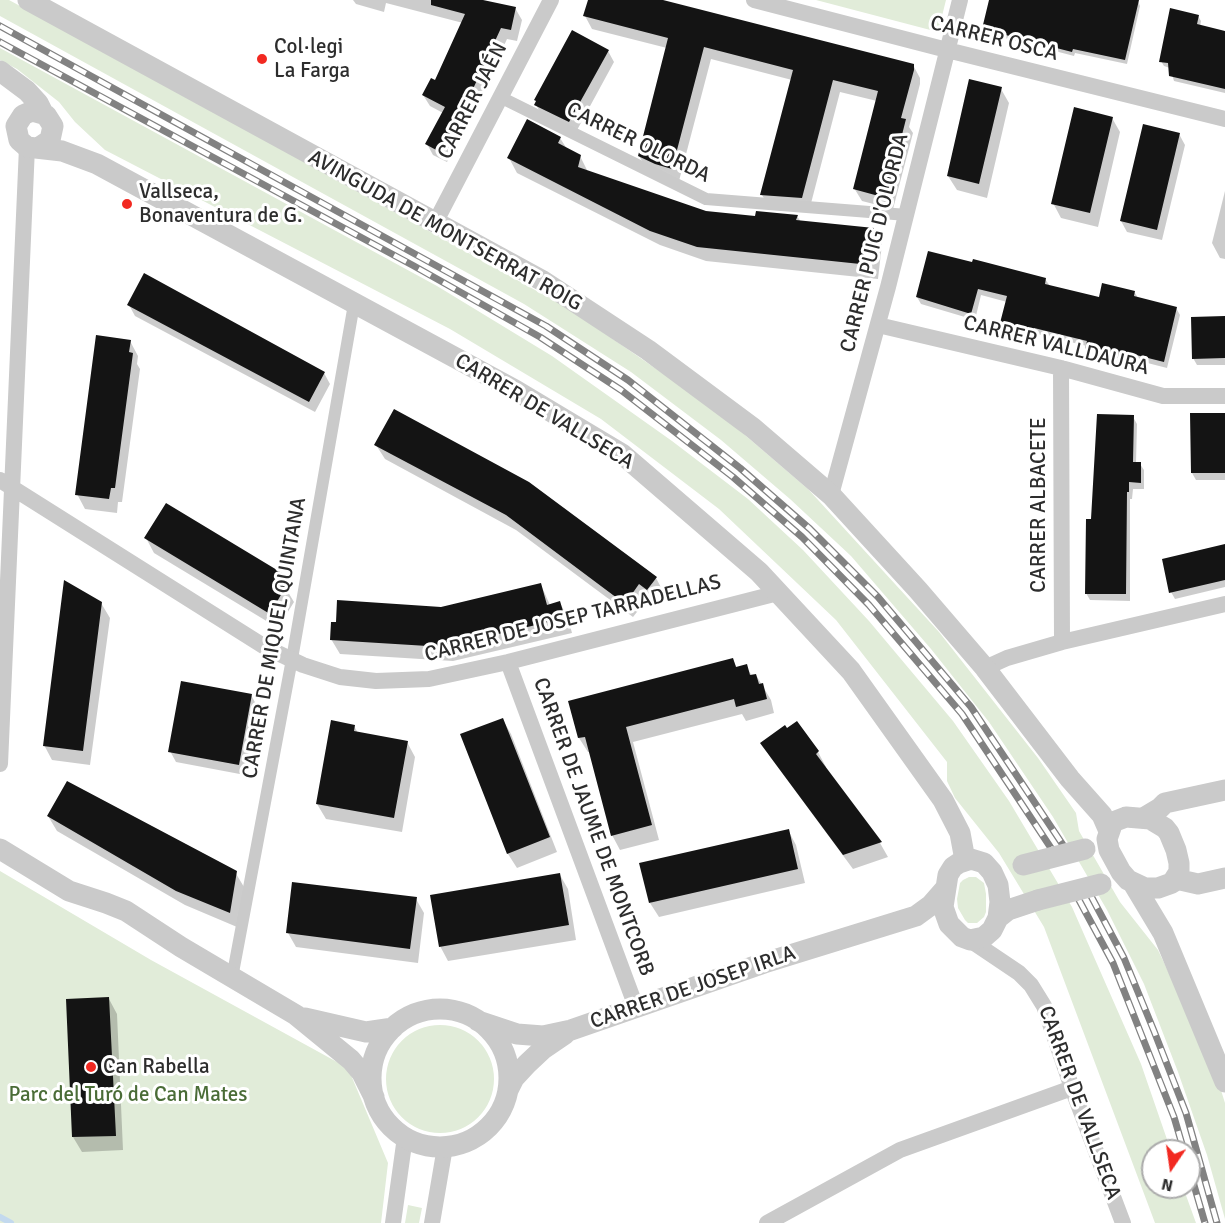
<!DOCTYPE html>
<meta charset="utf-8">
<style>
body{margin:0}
#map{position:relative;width:1225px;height:1223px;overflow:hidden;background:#fff;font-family:Signika,sans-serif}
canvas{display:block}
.north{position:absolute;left:1141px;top:1139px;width:60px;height:60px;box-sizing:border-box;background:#fff;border:2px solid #ababab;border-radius:50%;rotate:193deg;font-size:16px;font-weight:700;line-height:24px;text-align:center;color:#2d2d2d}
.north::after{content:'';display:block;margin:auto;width:21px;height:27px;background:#f22921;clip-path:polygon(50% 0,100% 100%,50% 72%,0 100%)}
</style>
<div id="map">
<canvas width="1225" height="1223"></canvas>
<div class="north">N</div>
</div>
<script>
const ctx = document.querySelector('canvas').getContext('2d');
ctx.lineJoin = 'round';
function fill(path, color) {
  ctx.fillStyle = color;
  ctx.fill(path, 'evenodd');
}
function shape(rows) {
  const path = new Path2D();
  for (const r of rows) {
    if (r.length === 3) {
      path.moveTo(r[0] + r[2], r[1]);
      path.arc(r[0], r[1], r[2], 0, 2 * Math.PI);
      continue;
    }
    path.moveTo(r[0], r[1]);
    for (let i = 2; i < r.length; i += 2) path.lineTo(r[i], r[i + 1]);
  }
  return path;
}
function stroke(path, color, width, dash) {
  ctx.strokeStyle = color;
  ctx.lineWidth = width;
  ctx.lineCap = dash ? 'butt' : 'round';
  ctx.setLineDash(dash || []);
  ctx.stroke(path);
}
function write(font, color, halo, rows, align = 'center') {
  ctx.font = font + ' Signika,sans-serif';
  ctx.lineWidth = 6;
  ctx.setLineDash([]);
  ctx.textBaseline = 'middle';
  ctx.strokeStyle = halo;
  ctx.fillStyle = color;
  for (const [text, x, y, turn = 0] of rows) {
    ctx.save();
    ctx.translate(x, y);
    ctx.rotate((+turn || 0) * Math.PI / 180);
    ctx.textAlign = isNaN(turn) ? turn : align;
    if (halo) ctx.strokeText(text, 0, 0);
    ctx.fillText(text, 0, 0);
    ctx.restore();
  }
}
const green = shape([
 [0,0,9,0,195,101,571,310,717,411,808,489,939,632,1038,758,1076,813,1079,831,1120,902,1158,950,1214,1068,1225,1103,1225,1219,1207,1155,1178,1072,1144,984,1107,910,1053,817,989,722,931,649,851,556,790,499,721,440,631,372,524,304,0,16],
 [816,0,946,0,938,32],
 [0,48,437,286,552,356,672,441,748,499,803,550,869,621,953,721,1009,801,1072,907,1141,1064,1171,1151,1153,1151,1153,1187,1183,1187,1196,1223,1155,1223,1044,927,999,853,955,798,947,781,947,762,836,620,719,509,601,419,450,329,105,150,75,122,59,102,17,69,0,60],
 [0,871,151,960,348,1068,388,1163,381,1223,0,1223],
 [969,877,976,877,984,883,986,894,986,912,984,917,977,923,968,923,965,920,958,908,957,899,960,883,963,880],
 [440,1079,54],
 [408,1205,422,1208,419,1223,405,1223]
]);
const shadow = shape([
 [353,0,479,0,515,8,522,20,517,41,507,39,473,114,447,162,433,155,427,144,443,113,430,106,423,95,435,82,463,23,386,3,384,12,356,4],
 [589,0,657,0,913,65,920,78,920,84,909,127,913,133,893,209,862,201,854,188,877,101,840,92,809,211,769,207,762,195,792,80,711,59,679,181,647,169,639,156,667,48,592,29,585,16],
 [990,0,1138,1,1140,6,1127,64,1075,53,1074,56,986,33,983,28],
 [1198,16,1201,21,1200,27,1225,33,1225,93,1174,81,1170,68,1164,66,1161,61],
 [608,51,614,62,576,132,542,115,536,105],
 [1001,89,1009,103,987,198,957,190,948,176],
 [1112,118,1120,132,1098,227,1061,218,1053,203],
 [1179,134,1185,145,1162,240,1127,232,1121,221],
 [560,138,567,149,580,156,588,172,706,212,756,218,797,216,801,222,873,230,882,244,878,279,706,261,660,245,517,173,509,158],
 [1225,191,1225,259,1220,258,1212,243],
 [1045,279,1050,286,1100,298,1135,293,1138,298,1176,308,1180,315,1167,368,1124,357,1122,364,1091,356,1087,346,1037,334,1036,338,1006,330,1002,323,1007,302,981,295,975,320,921,304,917,297],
 [129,305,324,373,330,384,315,412,135,316],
 [1225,317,1225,365,1197,365,1193,358],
 [130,341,138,356,137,364,140,369,122,502,118,502,117,513,85,509,77,494],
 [1225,414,1225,480,1196,480,1192,473,1192,415],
 [1133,417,1137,424,1136,463,1140,464,1144,470,1144,489,1133,489,1132,499,1130,499,1130,601,1090,600,1086,593,1093,521],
 [376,445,656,578,664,593,656,604,648,598,633,617,516,530,385,459],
 [166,505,281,574,290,589,288,592,294,602,278,628,154,553,146,538],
 [1225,546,1225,587,1175,599,1171,592],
 [541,585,550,605,560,603,568,618,572,633,453,661,340,654,331,639,441,608],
 [101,603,110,618,90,765,52,760,44,745],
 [733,660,737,668,746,666,752,676,756,675,771,700,774,713,746,721,742,714,633,742,659,840,620,850,612,835,590,752,588,752,579,738,570,702],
 [251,695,257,706,245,775,176,762,170,751],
 [503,720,511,734,557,852,517,868,508,854,462,735],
 [796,723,818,752,826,767,825,768,880,843,888,857,853,869,771,758,762,743],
 [354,726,358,733,407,742,415,757,402,832,326,819,317,804],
 [48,816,235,872,244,887,237,927,185,905,57,831],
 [788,830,796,845,805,883,659,917,650,903],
 [560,875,568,889,576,940,448,961,440,946],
 [416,899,424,913,418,963,296,947,288,933],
 [109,999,117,1014,123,1150,82,1152,73,1137,67,1001]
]);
const stream = shape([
 [0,1217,11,1223]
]);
const building = shape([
 [431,0,483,0,516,7,511,30,501,28,467,102,440,152,425,144,445,107,422,95,431,78,435,80,465,14,431,5],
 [588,0,663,0,914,64,914,70,901,118,906,119,886,198,853,189,878,91,833,80,802,198,760,195,793,70,704,47,672,169,655,164,638,156,668,38,583,16],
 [989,0,1139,0,1125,60,1073,49,1072,52,982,29],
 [1170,8,1199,15,1197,24,1225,31,1225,89,1169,76,1168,63,1159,62],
 [572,30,609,50,569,122,534,105,536,101,534,100],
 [969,79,1002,87,979,184,947,176],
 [1074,107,1113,117,1090,213,1051,204],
 [527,119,561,137,558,143,581,155,578,167,706,211,755,216,756,211,798,215,796,220,874,228,870,265,697,247,650,231,507,158],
 [1143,124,1180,133,1157,230,1120,221],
 [928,251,972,262,973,259,1046,278,1045,284,1099,297,1102,283,1135,291,1134,296,1177,307,1164,362,1120,351,1118,358,1085,349,1087,341,1034,328,1033,331,1000,323,1007,296,978,289,971,314,916,297],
 [144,273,325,372,309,402,127,305],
 [1225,316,1225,358,1192,359,1191,317],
 [96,335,131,340,129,352,133,353,115,488,111,488,109,499,75,495],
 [394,409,529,482,657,577,647,590,639,584,625,604,506,515,374,445],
 [1190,413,1225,413,1225,473,1191,473],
 [1097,414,1134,415,1133,462,1141,462,1141,483,1129,482,1129,492,1127,492,1126,594,1085,594,1086,519,1091,519],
 [166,503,282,573,277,581,286,586,270,614,144,538],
 [1225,544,1225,580,1169,593,1162,559],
 [64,580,102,602,83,751,43,746],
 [541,583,547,605,560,601,565,618,444,647,330,640,331,622,336,622,337,600,441,607],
 [733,658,736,667,747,664,750,675,756,674,759,684,763,683,767,699,736,707,734,699,626,727,652,825,611,836,585,737,578,738,568,701],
 [181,681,252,694,239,765,168,752],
 [503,718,550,837,507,854,460,734],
 [331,720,355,725,354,731,408,741,394,818,316,804],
 [797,721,819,751,816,754,882,842,843,855,760,743,785,725,787,728],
 [67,781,237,871,230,913,176,891,47,816],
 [789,829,798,869,649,903,639,863],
 [560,873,569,925,439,947,430,895],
 [292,882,417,897,410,949,286,933],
 [109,997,116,1136,72,1137,66,999]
]);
const pedestrian = shape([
 [500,97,706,199,907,215],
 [232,978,292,659,354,304]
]);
const minor = shape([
 [754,0,947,50,1225,119],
 [435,223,551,0],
 [878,325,1061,368,1163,396,1225,396],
 [1061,368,1062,642],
 [0,480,265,647,303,665,340,677,376,681,429,679,508,662,778,593],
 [831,495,888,287,960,0],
 [508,662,636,1007],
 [985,668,1007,658,1062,642,1225,604],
 [0,764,27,147],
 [970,940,1019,973,1031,985,1044,1006,1072,1088,1123,1223],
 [393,1223,405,1137],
 [432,1223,445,1147],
 [767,1223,900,1150,1072,1088]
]);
const tertiary = shape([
 [28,0,543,281,648,350,753,428,831,495,918,590,985,668,1070,779,1102,815,1109,831],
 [0,71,27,91,38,103,43,113],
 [38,148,50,140,53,126,46,115,32,111,23,115,16,126,19,140,27,147,62,151,97,164,515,390,622,454,759,572,851,671,943,800,960,833,965,860],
 [1126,817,1150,819,1165,828,1169,833,1176,850,1179,863,1179,872,1172,883,1158,888,1145,888,1128,880,1121,872,1109,850,1107,839,1113,822,1126,817],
 [1145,817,1160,808,1165,803,1225,790],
 [0,849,69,891,106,903,126,911,181,947,296,1015,351,1060,362,1073,374,1097],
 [971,859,984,863,992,872,998,885,1000,902,998,918,992,930,984,937,970,940,962,937,949,924,943,907,948,875,953,867,959,863,971,859],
 [1176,879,1198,884,1225,878],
 [1133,883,1163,933,1225,1082],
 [998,918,1008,910,1038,900],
 [440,1078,69],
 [305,1018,366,1032,393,1028],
 [478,1021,517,1034,543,1036,571,1030,764,963,916,916,931,905,945,889],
 [508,1090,514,1078,527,1064,543,1049,565,1034]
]);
const rail = shape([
 [0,26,546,326,628,380,740,468,810,529,878,597,971,707,1063,845],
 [0,42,414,266,540,337,621,390,733,477,802,537,869,605,962,714,1051,848],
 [1091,896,1124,958,1154,1031,1186,1113,1217,1223],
 [1079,900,1113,963,1174,1117,1184,1151],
 [1189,1168,1205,1223]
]);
const tertiaryBridge = shape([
 [1023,865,1085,849],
 [1038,900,1101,884]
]);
const markers = [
 [262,59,6,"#f22921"],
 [127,204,6,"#f22921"],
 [91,1067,6,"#f22921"]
];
const streetNames = [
 ["CARRER OSCA",994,39,14],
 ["CARRER JAÉN",473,101,-63],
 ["CARRER OLORDA",638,143,26],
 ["AVINGUDA DE MONTSERRAT ROIG",445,231,29],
 ["CARRER PUIG D'OLORDA",875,243,-76],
 ["CARRER VALLDAURA",1056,346,14],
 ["CARRER DE VALLSECA",544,412,31],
 ["CARRER ALBACETE",1039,505,-90],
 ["CARRER DE JOSEP TARRADELLAS",573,619,-14],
 ["CARRER DE MIQUEL QUINTANA",275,638,-80],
 ["CARRER DE JAUME DE MONTCORB",593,827,70],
 ["CARRER DE JOSEP IRLA",693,988,-19],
 ["CARRER DE VALLSECA",1079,1103,70]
];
const poiNames = [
 ["Col·legi",274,47],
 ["La Farga",274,71],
 ["Vallseca,",139,192],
 ["Bonaventura de G.",139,216],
 ["Can Rabella",103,1067]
];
const parkNames = [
 ["Parc del Turó de Can Mates",128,1095]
];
fill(green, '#e1ecd9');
fill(shadow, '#0003');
stroke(stream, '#c3d9ee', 6);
fill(building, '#141414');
stroke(pedestrian, '#cacaca', 12);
stroke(minor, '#cacaca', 16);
stroke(tertiary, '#cacaca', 21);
stroke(rail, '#828282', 7);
stroke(rail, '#fff', 4.5, [14]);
stroke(tertiaryBridge, '#cacaca', 21);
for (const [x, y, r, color] of markers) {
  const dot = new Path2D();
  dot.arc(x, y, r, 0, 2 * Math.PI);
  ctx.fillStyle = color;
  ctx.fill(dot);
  stroke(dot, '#fff', 2);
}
write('21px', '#2d2d2d', '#fff', streetNames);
write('21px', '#2d2d2d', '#fff', poiNames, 'left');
write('21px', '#4a6c37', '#fff', parkNames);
</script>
